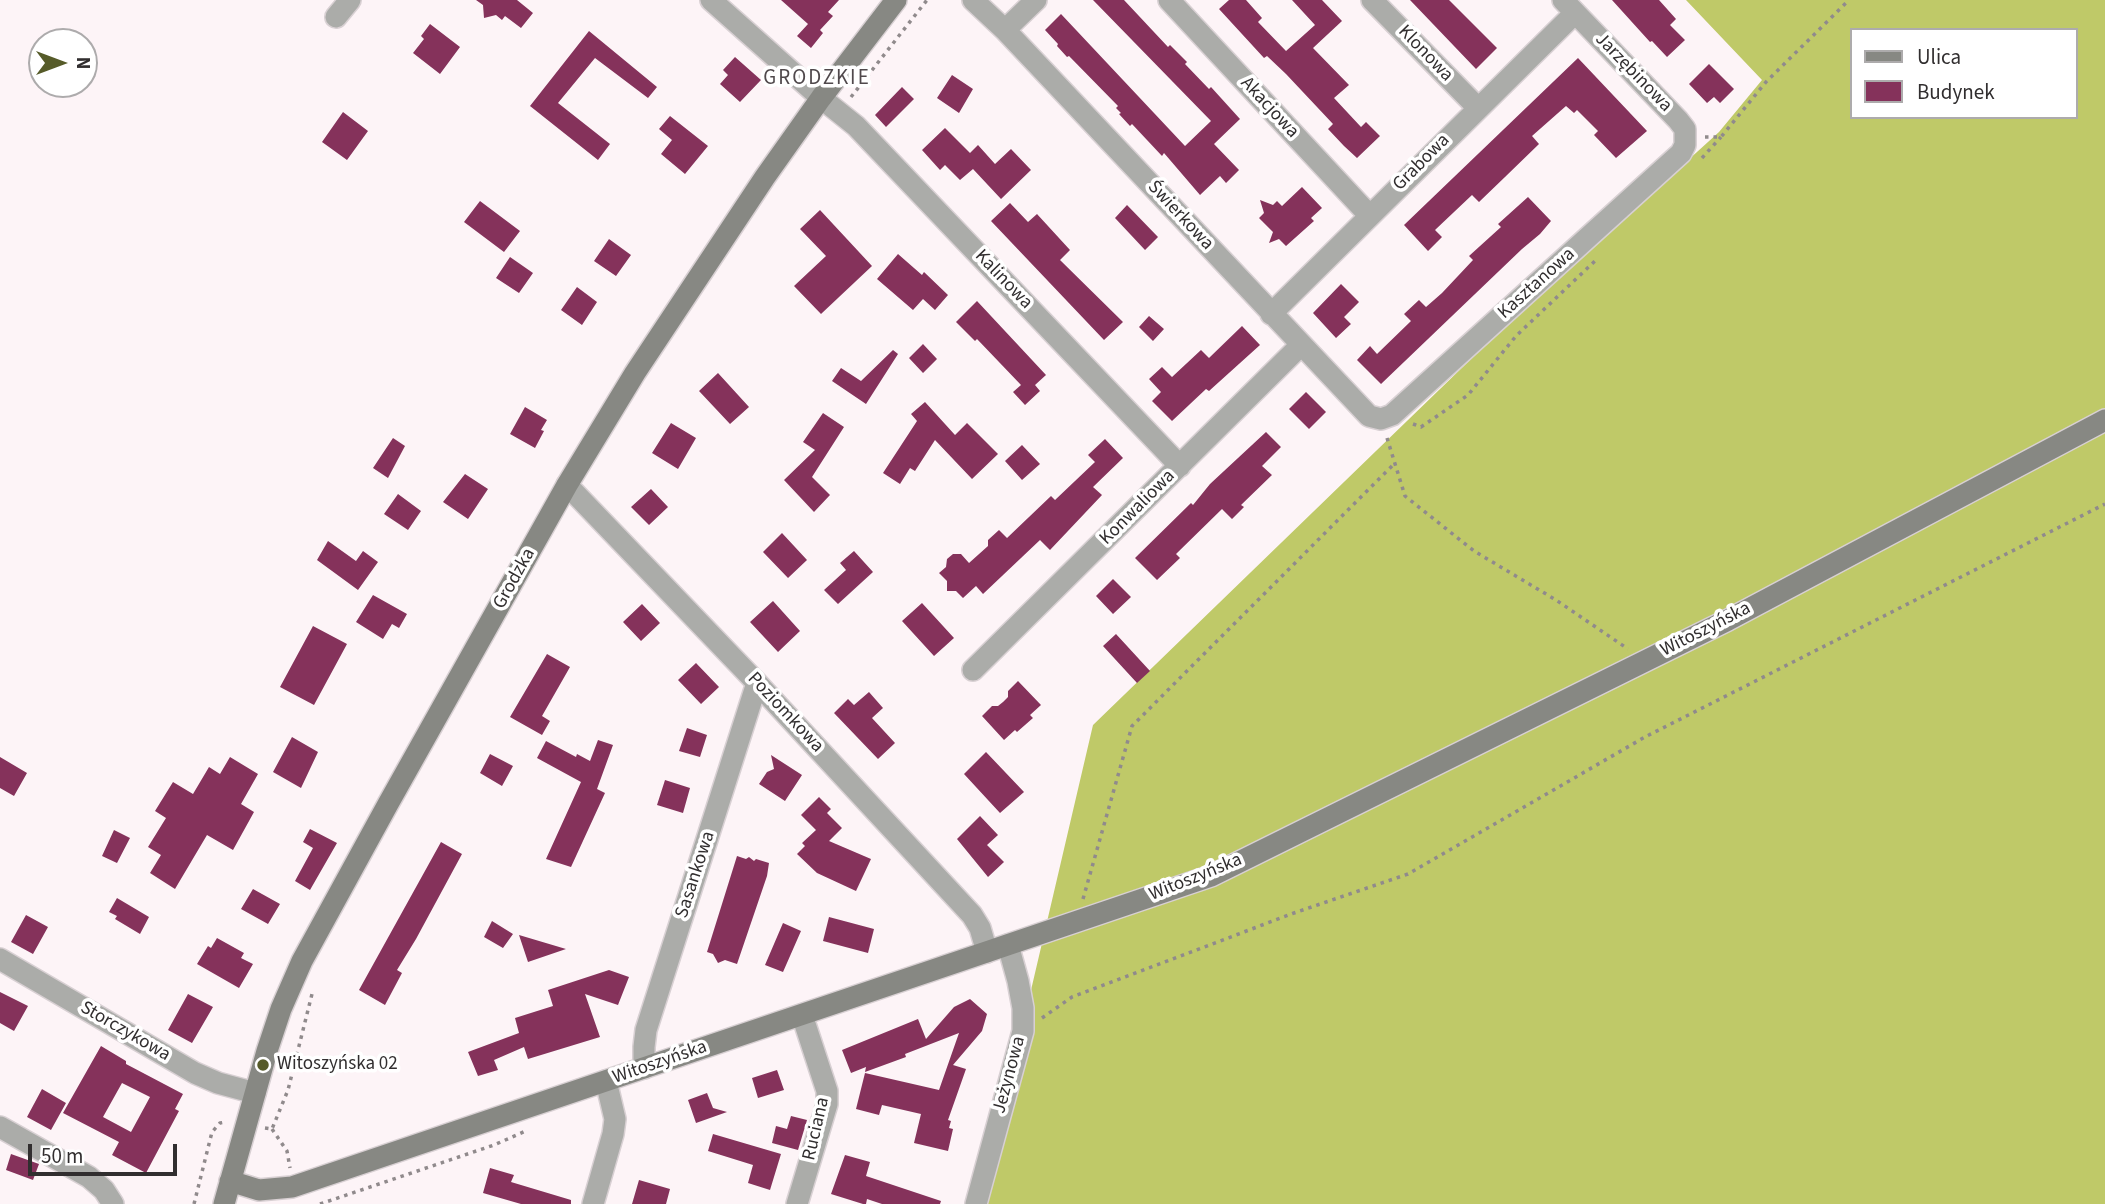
<!DOCTYPE html>
<meta charset="utf-8">
<style>
body{margin:0}
#map{position:relative;width:2105px;height:1204px;overflow:hidden;background:#fdf4f7;font-family:"Source Sans 3",sans-serif}
canvas{display:block}
.legend{position:absolute;left:1850px;top:28px;width:228px;height:91px;box-sizing:border-box;background:#fff;border:2px solid #adabac;margin:0;padding:9px 12px;list-style:none;font-size:21px;color:#312e2f}
.legend li{display:flex;align-items:center;gap:14px;height:35px}
.legend b{width:35px;border:2px solid #adabac}
.north{position:absolute;left:28px;top:28px;width:70px;height:70px;box-sizing:border-box;background:#fff;border:2px solid #adabac;border-radius:50%;rotate:90deg;font-size:19px;font-weight:700;line-height:28px;text-align:center;color:#312e2f}
.north::after{content:'';display:block;margin:auto;width:24px;height:32px;background:#565b29;clip-path:polygon(50% 0,100% 100%,50% 72%,0 100%)}
.scale{position:absolute;left:28px;top:1144px;width:149px;height:32px;box-sizing:border-box;border:4px solid #312e2f;border-top:0;padding-left:9px;font-size:21px;line-height:24px;white-space:nowrap;color:#312e2f;-webkit-text-stroke:5px #fff;paint-order:stroke}
</style>
<div id="map">
<canvas width="2105" height="1204"></canvas>
<ul class="legend">
<li><b style="height:9px;background:#878883"></b>Ulica</li>
<li><b style="height:19px;background:#85325b"></b>Budynek</li>
</ul>
<div class="north">N</div>
<div class="scale">50 m</div>
</div>
<script>
const ctx = document.querySelector('canvas').getContext('2d');
ctx.lineJoin = 'round';
function fill(path, color) {
  ctx.fillStyle = color;
  ctx.fill(path, 'evenodd');
}
function shape(rows) {
  const path = new Path2D();
  for (const r of rows) {
    path.moveTo(r[0], r[1]);
    for (let i = 2; i < r.length; i += 2) path.lineTo(r[i], r[i + 1]);
  }
  return path;
}
function stroke(path, color, width, dash) {
  ctx.strokeStyle = color;
  ctx.lineWidth = width;
  ctx.lineCap = dash ? 'butt' : 'round';
  ctx.setLineDash(dash || []);
  ctx.stroke(path);
}
function write(font, color, halo, rows, align = 'center') {
  ctx.font = font + ' "Source Sans 3",sans-serif';
  ctx.lineWidth = 7;
  ctx.setLineDash([]);
  ctx.textBaseline = 'middle';
  ctx.strokeStyle = halo;
  ctx.fillStyle = color;
  for (const [text, x, y, turn = 0] of rows) {
    ctx.save();
    ctx.translate(x, y);
    ctx.rotate((+turn || 0) * Math.PI / 180);
    ctx.textAlign = isNaN(turn) ? turn : align;
    if (halo) ctx.strokeText(text, 0, 0);
    ctx.fillText(text, 0, 0);
    ctx.restore();
  }
}
const forest = shape([
 [1686,0,2105,0,2105,1204,981,1204,1093,725,1502,329,1719,132,1762,80],
 [1851,30,2075,30,2075,117,1851,117]
]);
const building = shape([
 [476,0,517,0,533,13,521,28,505,16,502,20,496,15,484,18,483,5],
 [781,0,839,0,828,12,833,16,820,30,823,33,811,48,797,36,808,24],
 [1093,0,1124,0,1168,47,1170,45,1187,62,1185,64,1209,89,1211,87,1240,119,1214,144,1239,170,1226,183,1220,176,1200,195,1164,153,1162,156,1132,124,1130,126,1119,114,1121,113,1116,108,1118,106,1069,56,1067,57,1057,46,1058,44,1045,30,1061,14,1185,146,1211,121],
 [1229,0,1246,0,1262,18,1258,22,1286,51,1315,25,1292,0,1322,0,1342,21,1313,48,1349,85,1334,98,1361,127,1366,122,1380,136,1357,158,1344,146,1328,129,1333,124,1286,74,1267,56,1264,58,1219,9],
 [1410,0,1449,0,1497,48,1476,69],
 [1612,0,1659,0,1676,19,1670,25,1685,40,1667,57,1652,41,1650,42],
 [430,24,460,47,440,74,413,53,424,39,421,36],
 [589,31,657,87,648,98,595,58,558,103,610,144,598,160,530,106],
 [735,57,761,80,740,102,720,84,728,75,723,70],
 [1578,58,1647,131,1616,158,1594,135,1598,131,1577,110,1574,113,1566,106,1532,136,1539,144,1505,177,1479,202,1472,195,1435,230,1442,237,1428,251,1404,225],
 [1709,64,1734,89,1720,103,1714,97,1707,103,1689,84],
 [952,75,973,89,959,113,937,98],
 [902,87,914,99,886,127,875,115],
 [343,112,368,131,347,160,322,142],
 [670,116,708,146,685,174,661,154,672,140,659,129],
 [945,128,970,153,978,145,995,164,1011,149,1031,170,1001,199,973,169,960,180,945,165,940,170,922,150],
 [1302,187,1322,208,1311,218,1314,221,1286,246,1279,239,1269,243,1273,232,1259,218,1264,213,1260,200,1273,205,1277,201,1282,206],
 [1528,197,1551,221,1540,234,1522,249,1381,384,1357,360,1370,346,1377,354,1411,321,1404,314,1419,300,1426,307,1442,293,1473,260,1469,256,1501,227,1498,224],
 [480,201,520,231,504,252,464,222],
 [1010,203,1028,222,1037,214,1070,250,1060,260,1123,322,1104,340,991,221],
 [1127,205,1158,237,1145,250,1115,218],
 [820,210,872,266,821,314,794,286,826,256,800,229],
 [609,239,631,255,616,276,594,261],
 [898,254,922,275,924,272,948,295,935,310,923,299,913,310,877,279],
 [510,257,533,273,519,293,496,278],
 [1341,284,1359,302,1344,317,1351,324,1336,338,1313,313],
 [577,287,597,302,582,325,561,310],
 [977,301,1046,375,1035,385,1040,391,1025,405,1013,392,1021,385,977,339,975,341,956,322],
 [1149,316,1164,329,1153,341,1139,327],
 [1242,326,1260,345,1209,391,1206,389,1172,421,1152,401,1161,392,1149,379,1162,367,1172,377,1201,350,1209,358],
 [923,344,937,359,923,373,909,358],
 [893,350,898,354,866,404,832,381,841,368,861,381],
 [718,373,749,407,730,424,699,391],
 [1306,392,1326,412,1309,429,1289,409],
 [925,402,955,435,967,423,998,454,972,479,935,440,915,471,910,468,900,484,883,473,917,421,911,414],
 [525,407,547,420,541,430,544,431,535,448,510,434],
 [823,413,844,427,812,477,830,495,814,512,784,480,815,450,803,442],
 [671,423,696,438,678,469,652,453],
 [1266,432,1281,447,1262,466,1272,475,1241,505,1244,507,1232,519,1222,509,1176,554,1180,558,1157,580,1135,558,1191,503,1193,505,1210,484],
 [393,438,405,446,388,478,373,468],
 [1105,439,1123,458,1093,487,1102,495,1050,550,1040,540,983,594,976,586,963,598,956,591,947,591,947,581,939,573,946,567,947,559,953,554,961,554,969,563,988,546,988,540,999,530,1007,538,1051,496,1055,500,1095,462,1088,455],
 [1022,445,1040,464,1022,480,1005,461],
 [465,474,488,489,468,519,443,502],
 [651,489,668,507,649,525,631,507],
 [398,494,421,511,408,530,384,514],
 [782,533,807,560,788,578,763,552],
 [328,541,356,561,363,551,378,562,358,590,317,560],
 [854,551,873,572,838,604,824,590,846,570,840,563],
 [1113,579,1131,597,1113,614,1096,596],
 [373,595,407,614,399,628,392,624,383,639,356,622],
 [773,601,800,631,778,652,750,622],
 [922,603,954,638,934,656,902,621],
 [642,604,660,623,641,641,623,622],
 [313,626,347,644,314,705,280,687],
 [1116,634,1150,671,1137,683,1103,646],
 [547,654,570,667,542,716,550,721,542,735,510,717],
 [696,663,719,687,701,704,678,680],
 [1018,681,1041,705,1030,715,1033,718,1017,732,1015,730,1004,740,982,716,992,706,998,706,1003,702,1008,697,1008,691],
 [869,692,883,708,872,718,895,743,878,759,834,713,848,699,854,705],
 [687,728,707,735,700,757,679,751],
 [292,737,318,752,301,788,273,772],
 [598,740,613,745,597,789,605,793,571,867,546,859,581,782,537,758,546,741,576,757,577,754,590,761],
 [986,752,1024,792,1000,813,964,774],
 [490,754,513,766,502,786,480,773],
 [771,755,802,775,785,801,759,784,767,772,774,769],
 [0,757,27,773,14,796,0,788],
 [230,757,258,774,241,804,254,812,233,850,207,835,175,889,150,873,161,855,148,847,166,818,155,811,173,782,193,794,209,767,220,774],
 [665,780,690,788,683,813,657,805],
 [819,797,831,809,827,813,842,828,829,841,871,859,856,891,817,873,797,854,805,846,802,843,816,830,801,815],
 [980,816,998,835,987,845,1004,862,988,877,957,839],
 [310,829,337,843,310,890,295,881,313,848,303,842],
 [114,830,130,838,117,863,102,856],
 [441,842,462,854,416,939,397,970,402,973,385,1005,359,990],
 [737,856,746,859,749,857,754,861,756,859,769,863,767,876,737,964,725,960,718,963,713,954,707,952],
 [253,889,280,904,268,924,241,909],
 [117,898,149,917,140,934,115,919,117,916,109,912],
 [26,915,48,927,33,954,11,942],
 [829,917,874,929,868,953,823,941],
 [492,921,513,934,503,948,484,937],
 [783,923,801,931,783,972,765,965],
 [519,935,566,949,528,962],
 [217,938,244,953,241,958,253,964,239,988,197,964,208,946,211,948],
 [609,970,629,977,618,1005,585,994,600,1037,528,1059,524,1047,494,1060,498,1070,478,1076,468,1052,519,1033,515,1018,553,1006,548,990],
 [0,992,28,1006,14,1031,0,1023],
 [188,994,213,1007,192,1043,168,1030],
 [970,999,987,1014,982,1031,953,1065,966,1069,948,1120,951,1121,949,1128,953,1129,948,1151,914,1143,921,1114,882,1105,879,1115,856,1109,865,1073,939,1090,959,1033,905,1054,906,1057,865,1072,866,1067,851,1073,842,1050,918,1019,926,1039,954,1007],
 [101,1046,126,1061,126,1064,183,1094,175,1109,179,1111,146,1173,112,1155,119,1142,63,1113],
 [122,1083,150,1097,131,1132,103,1117],
 [777,1070,784,1090,758,1098,752,1078],
 [42,1089,66,1103,51,1130,27,1117],
 [707,1093,713,1108,727,1112,696,1123,688,1100],
 [791,1116,807,1120,798,1150,772,1143,776,1126,787,1129],
 [713,1134,781,1154,770,1190,748,1183,753,1165,708,1151],
 [11,1154,39,1164,33,1180,6,1170],
 [845,1155,870,1162,866,1176,941,1201,940,1204,882,1204,867,1199,866,1204,863,1204,831,1194],
 [490,1168,514,1175,511,1182,571,1200,571,1204,521,1204,483,1193],
 [639,1180,670,1189,666,1204,632,1204]
]);
const path = shape([
 [851,97,927,0],
 [1705,137,1721,137,1766,82,1849,0],
 [1702,158,1721,137],
 [1413,424,1421,427,1468,395,1516,336,1596,260],
 [1387,438,1405,496,1474,551,1556,600,1628,649],
 [1083,899,1132,726,1395,463],
 [1042,1018,1072,997,1294,913,1408,874,1645,737,2105,504],
 [265,1128,272,1129,288,1090,313,990],
 [272,1129,287,1151,290,1168],
 [194,1204,212,1132,220,1123,226,1122],
 [320,1204,494,1145,528,1130]
]);
const street = shape([
 [711,0,821,98,856,126,1180,466],
 [973,0,1005,30,1369,416,1381,419,1392,415,1681,153,1685,145,1685,129,1678,120,1563,0],
 [1169,0,1369,215],
 [1372,0,1478,108],
 [336,17,350,0],
 [1005,30,1036,0],
 [1271,314,1575,13],
 [567,485,757,683,972,915,980,928,987,952],
 [973,670,1301,345],
 [0,959,195,1073,218,1083,255,1093],
 [644,1068,644,1047,646,1030,757,683],
 [0,1127,89,1177,104,1190,113,1204],
 [593,1204,613,1134,615,1119,606,1081],
 [797,1204,827,1104,827,1091,802,1015],
 [976,1204,1023,1031,1023,1008,1018,981,1008,945]
]);
const secondary = shape([
 [230,1181,259,1190,292,1187,1211,876,1728,620,2105,420],
 [224,1204,267,1051,281,1009,302,961,388,804,567,485,635,373,765,177,821,98,896,0]
]);
const markers = [
 [263,1065,7,"#565b29"]
];
const streetNames = [
 ["Klonowa",1425,54,46],
 ["Jarzębinowa",1633,73,46],
 ["Akacjowa",1269,108,47],
 ["Grabowa",1422,163,-45],
 ["Świerkowa",1180,216,47],
 ["Kalinowa",1003,280,46],
 ["Kasztanowa",1537,284,-42],
 ["Konwaliowa",1138,508,-45],
 ["Grodzka",515,579,-61],
 ["Witoszyńska",1706,630,-27],
 ["Poziomkowa",785,713,47],
 ["Sasankowa",696,875,-72],
 ["Witoszyńska",1196,878,-22],
 ["Storczykowa",125,1032,30],
 ["Witoszyńska",660,1063,-19],
 ["Jeżynowa",1010,1075,-75],
 ["Ruciana",817,1129,-77]
];
const poiNames = [
 ["Witoszyńska 02",277,1065]
];
const neighbourhoodNames = [
 ["GRODZKIE",817,79]
];
fill(forest, '#bfc968');
fill(building, '#85325b');
stroke(street, '#d8d0d3', 24);
stroke(secondary, '#d8d0d3', 24);
stroke(path, '#908a8c', 3.5, [3.5, 5]);
stroke(street, '#abaca9', 21);
stroke(secondary, '#878883', 21);
for (const [x, y, r, color] of markers) {
  const dot = new Path2D();
  dot.arc(x, y, r, 0, 2 * Math.PI);
  ctx.fillStyle = color;
  ctx.fill(dot);
  stroke(dot, '#fff', 2.5);
}
write('19px', '#312e2f', '#fff', streetNames);
write('19px', '#312e2f', '#fff', poiNames, 'left');
ctx.letterSpacing = '2px';
write('21px', '#50494c', '#fff', neighbourhoodNames);
ctx.letterSpacing = '0px';
</script>
